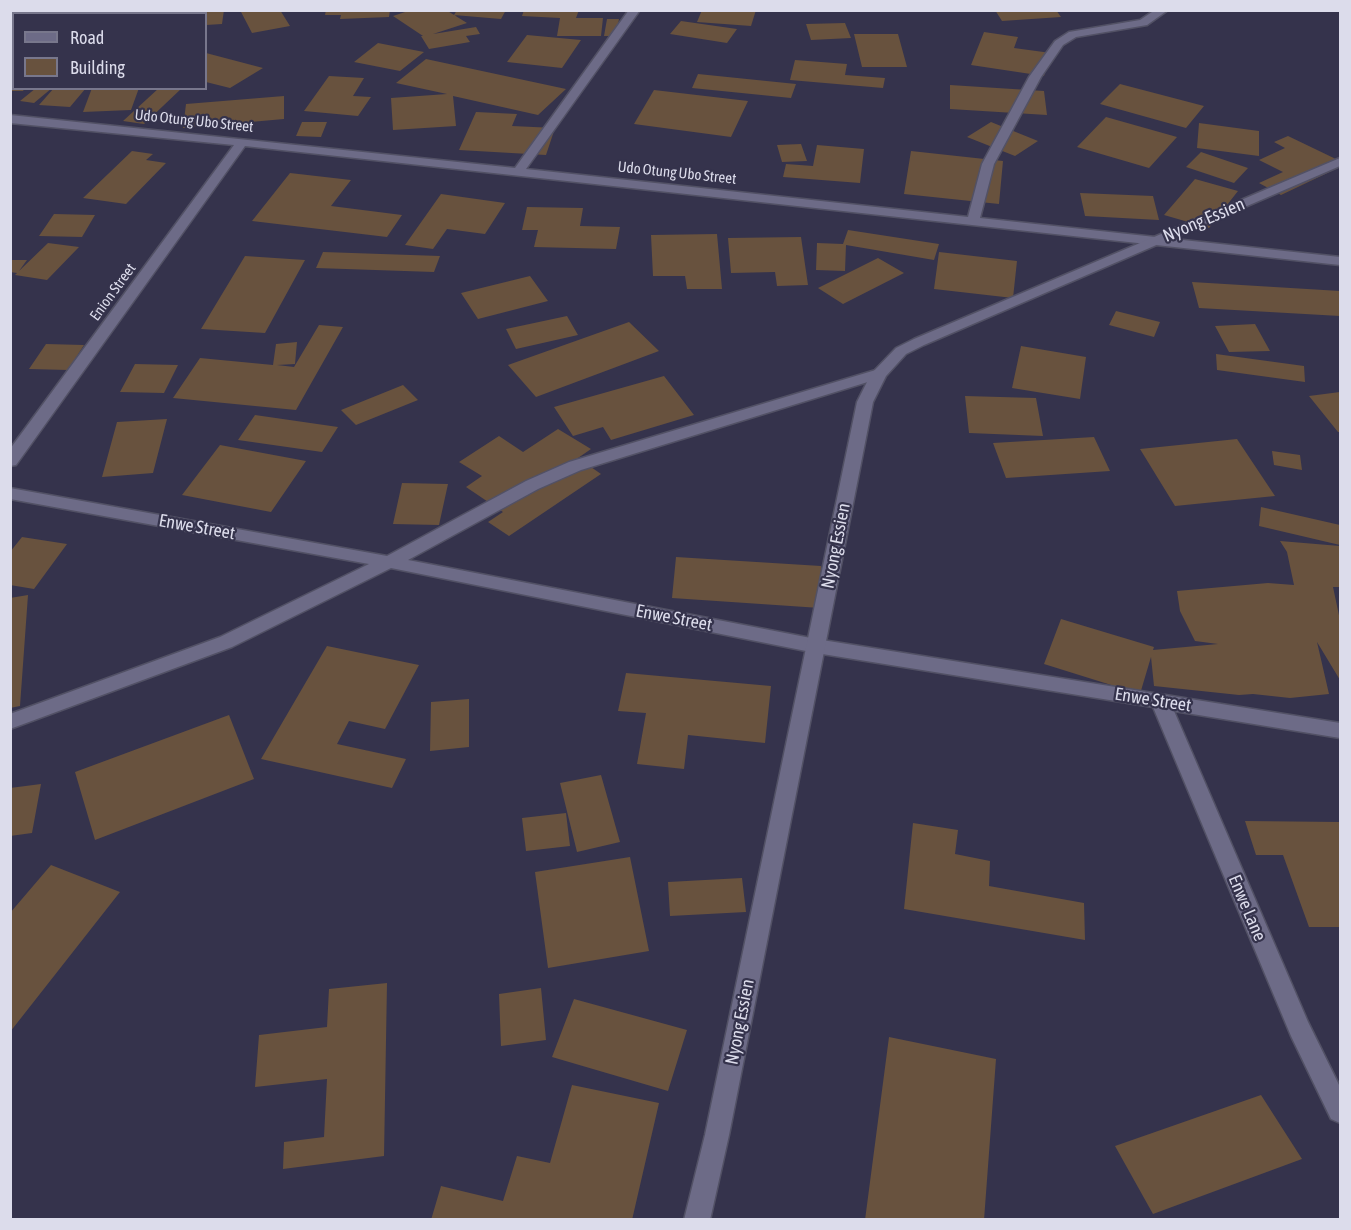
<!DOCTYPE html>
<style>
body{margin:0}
#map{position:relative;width:1351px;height:1230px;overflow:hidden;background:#35334c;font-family:"Asap Condensed",sans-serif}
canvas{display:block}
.frame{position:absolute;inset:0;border:12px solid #dcdceb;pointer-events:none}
.legend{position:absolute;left:12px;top:12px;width:195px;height:78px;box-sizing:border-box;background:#35334c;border:2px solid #78778c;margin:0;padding:8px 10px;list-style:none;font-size:18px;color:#dcdceb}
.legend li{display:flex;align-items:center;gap:12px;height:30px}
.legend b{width:30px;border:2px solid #78778c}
</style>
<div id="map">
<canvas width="1351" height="1230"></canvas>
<div class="frame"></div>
<ul class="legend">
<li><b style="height:8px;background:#6d6b87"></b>Road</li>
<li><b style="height:16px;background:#68523e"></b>Building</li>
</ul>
</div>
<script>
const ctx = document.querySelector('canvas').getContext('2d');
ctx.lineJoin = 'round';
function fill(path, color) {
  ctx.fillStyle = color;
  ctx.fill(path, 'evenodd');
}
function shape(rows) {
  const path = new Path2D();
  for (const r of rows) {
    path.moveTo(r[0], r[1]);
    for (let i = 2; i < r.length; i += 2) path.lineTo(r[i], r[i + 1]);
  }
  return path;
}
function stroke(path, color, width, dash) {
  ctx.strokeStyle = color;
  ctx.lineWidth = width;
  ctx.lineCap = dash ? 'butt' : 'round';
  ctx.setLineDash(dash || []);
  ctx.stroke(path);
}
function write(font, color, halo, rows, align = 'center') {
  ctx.font = font + ' "Asap Condensed",sans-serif';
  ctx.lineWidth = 4.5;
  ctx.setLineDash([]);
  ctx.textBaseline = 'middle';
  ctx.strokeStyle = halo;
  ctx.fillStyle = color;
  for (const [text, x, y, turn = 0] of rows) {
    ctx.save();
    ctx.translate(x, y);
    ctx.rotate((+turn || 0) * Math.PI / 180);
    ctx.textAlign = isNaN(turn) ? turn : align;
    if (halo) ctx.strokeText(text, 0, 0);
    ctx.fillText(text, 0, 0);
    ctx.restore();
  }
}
const building = shape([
 [224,10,222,24,206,25,206,14,191,14],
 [240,10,280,10,290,26,252,33],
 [326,10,390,10,389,17,340,19,341,15,325,15],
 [411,10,446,10,467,23,433,34,476,27,480,34,466,36,470,42,429,49,421,36,423,36,393,16],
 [457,10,506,10,501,19,454,15],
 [524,10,579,10,576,18,603,18,601,36,557,36,560,18,522,16],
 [702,10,756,10,751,26,697,22],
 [995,10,1056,10,1061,17,1002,21],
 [607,19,619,19,616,36,604,36],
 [681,21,737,29,727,43,670,34],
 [845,23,851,38,811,40,806,24],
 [984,32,1018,37,1014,48,1051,53,1044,76,971,65],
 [854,34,898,34,907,67,862,67],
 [527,35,581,40,562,68,507,62],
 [378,43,424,52,400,71,354,62],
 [206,53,263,68,230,88,206,82],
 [426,59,566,89,538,115,453,96,456,126,393,130,391,98,447,94,396,83],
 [795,60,847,64,845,75,885,78,883,88,790,80],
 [10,64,14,64,14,88,25,88,23,91,10,91],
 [698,74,796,84,791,98,692,88],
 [329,76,364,78,353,96,371,97,358,116,304,111],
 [1120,84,1204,106,1186,128,1100,104],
 [950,85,1044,91,1047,115,950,109],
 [36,88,52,88,34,103,20,101],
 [54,88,86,88,70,107,39,105],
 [92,88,139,88,131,110,83,112],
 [159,88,182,88,144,124,123,121],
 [654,90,748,101,731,137,634,124],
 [284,96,284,119,183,128,186,104],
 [476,112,517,114,512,126,555,128,546,155,459,150],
 [1106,117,1177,137,1149,168,1077,147],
 [302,122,327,122,321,137,296,136],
 [991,122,1038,141,1015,156,967,137],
 [1199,123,1259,131,1259,156,1197,148],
 [1288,136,1340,161,1340,167,1281,195,1259,183,1283,172,1259,160,1285,148,1274,142],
 [801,144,807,161,782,162,777,145],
 [817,145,864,149,860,183,783,177,786,164,813,166],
 [132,151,153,154,146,160,166,163,126,204,83,198],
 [911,151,1003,161,999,204,904,194],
 [1201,152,1248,168,1234,183,1186,167],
 [290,173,351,180,331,206,402,215,387,237,252,221],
 [1195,179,1238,191,1209,228,1164,215],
 [1080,193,1153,196,1159,220,1085,216],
 [441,194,505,203,485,234,447,229,433,249,405,245],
 [527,207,583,208,580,226,620,227,616,249,534,247,538,230,522,230],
 [54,214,95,215,82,237,39,236],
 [848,230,939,244,934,260,846,245,845,271,816,270,817,243,843,244],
 [717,234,722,289,687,289,685,276,653,276,651,235],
 [801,237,808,285,777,286,775,272,731,273,728,238],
 [48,243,79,247,47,280,15,275,17,273,10,272,10,260,27,260,19,271],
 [323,252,440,256,434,272,316,268],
 [939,252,1017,261,1013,298,934,289],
 [245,256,305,260,265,333,201,329],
 [878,258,904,273,843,304,818,288],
 [530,276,548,301,478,319,461,293],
 [1192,282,1340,291,1340,316,1199,308],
 [1116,311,1160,322,1154,337,1109,325],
 [567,316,578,335,516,349,506,329],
 [629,322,659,351,536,397,508,365],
 [1255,324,1270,351,1229,352,1215,326],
 [319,325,343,327,296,410,173,398,200,358,273,365,276,344,297,342,295,364,277,365,294,367],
 [46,344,84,345,68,370,29,369],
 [1021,346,1086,357,1080,399,1012,388],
 [1216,354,1304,366,1305,382,1217,370],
 [135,364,178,365,164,393,120,392],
 [664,376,694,415,611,440,603,427,573,436,554,407],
 [403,385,418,400,356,425,341,410],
 [1340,392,1340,432,1338,432,1309,396],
 [965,396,1036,398,1043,436,969,433],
 [255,415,338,427,322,452,238,440],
 [167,419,153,473,102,477,117,422],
 [558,429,591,449,578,458,601,474,509,536,488,522,503,512,466,487,482,476,459,462,499,436,523,452],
 [1094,437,1110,471,1006,478,993,443],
 [1237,439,1275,496,1175,506,1140,449],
 [220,445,306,461,271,512,182,495],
 [1272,451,1300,455,1302,470,1274,465],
 [402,483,448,484,439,525,393,524],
 [1261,507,1340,525,1340,545,1259,526],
 [22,537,67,544,34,589,10,585,10,552],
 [1280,541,1340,546,1340,587,1333,587,1340,620,1340,680,1317,642,1329,694,1290,698,1253,694,1239,695,1154,686,1151,657,1140,694,1044,664,1061,619,1154,647,1153,650,1218,644,1195,641,1180,611,1177,591,1268,583,1294,585,1287,552],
 [676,557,821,566,820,608,672,598],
 [28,595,20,706,10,708,10,598],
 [327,646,419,665,385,729,349,721,337,744,406,759,392,788,261,759],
 [626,673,771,686,765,743,688,735,684,769,637,764,646,713,618,711],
 [469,699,469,747,430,751,431,702],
 [229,715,254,779,95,840,75,772],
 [601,775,620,842,577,852,560,783],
 [41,784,32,833,10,836,10,788],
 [566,813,570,846,526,851,522,818],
 [1245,821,1340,822,1340,927,1309,927,1283,855,1256,855],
 [913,823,958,830,955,854,990,861,989,886,1084,903,1085,940,904,909],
 [630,857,649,951,548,968,535,872],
 [51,865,120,892,10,1032,10,913],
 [742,878,746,912,670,916,668,882],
 [387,983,384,1156,283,1169,284,1142,324,1137,327,1079,255,1087,259,1035,327,1027,329,989],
 [541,988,546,1040,501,1046,499,994],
 [574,999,687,1030,668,1091,552,1057],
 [889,1037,996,1059,984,1220,865,1220],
 [572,1085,659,1103,632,1220,431,1220,441,1186,503,1201,517,1156,550,1163],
 [1261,1095,1302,1159,1153,1214,1115,1146]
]);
const minor = shape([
 [629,10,640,10,526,169,968,217,982,164,1029,77,1055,41,1069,32,1140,20,1155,10,1168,10,1147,25,1076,37,1063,45,1041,77,994,164,980,218,1340,257,1340,265,245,146,16,465,10,466,10,449,234,145,10,123,10,115,515,168,629,10],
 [879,369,884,371,887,374,884,377,581,470,538,489,408,560,816,639,1340,723,1340,738,1174,711,1308,1022,1340,1087,1340,1123,1331,1119,1291,1036,1153,707,816,653,391,568,232,647,10,729,10,714,220,637,369,564,10,499,10,488,387,556,526,481,569,462,879,369]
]);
const tertiary = shape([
 [1340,158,1340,166,924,345,906,354,886,376,873,402,729,1135,710,1220,684,1220,705,1135,857,402,871,374,896,348,914,339,1340,158]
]);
const farStreetnames = [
 ["Udo Otung Ubo Street",194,121,6],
 ["Udo Otung Ubo Street",677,173,6],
 ["Enion Street",113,292,-54]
];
const streetNames = [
 ["Nyong Essien",1204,220,-23],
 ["Enwe Street",197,527,10],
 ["Nyong Essien",836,546,-79],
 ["Enwe Street",674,618,11],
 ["Enwe Street",1153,700,9],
 ["Enwe Lane",1247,908,67],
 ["Nyong Essien",740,1022,-79]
];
fill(building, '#68523e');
stroke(minor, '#525165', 3);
stroke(tertiary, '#525165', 3);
fill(minor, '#6d6b87');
fill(tertiary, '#6d6b87');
write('15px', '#dcdceb', '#35334c', farStreetnames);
write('18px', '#dcdceb', '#35334c', streetNames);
</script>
